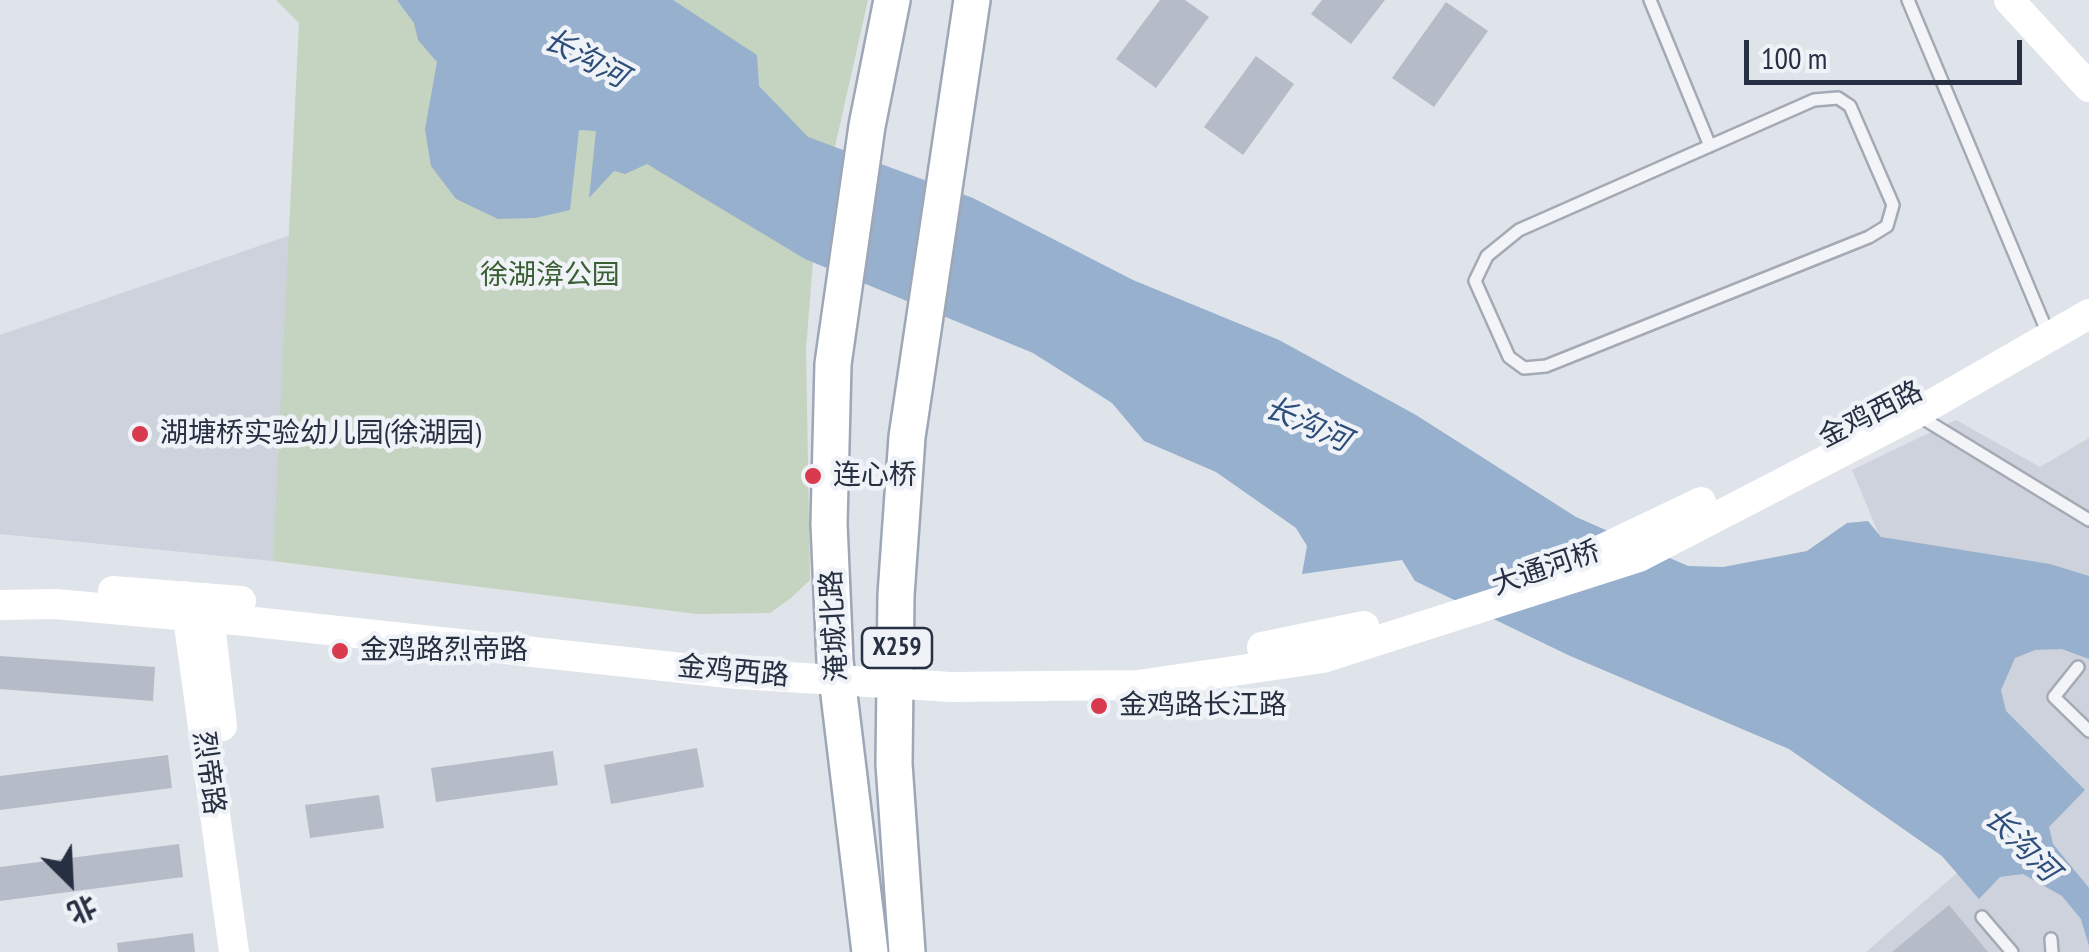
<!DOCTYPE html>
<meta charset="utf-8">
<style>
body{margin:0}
#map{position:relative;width:2089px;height:952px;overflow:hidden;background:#dfe3ea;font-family:"PT Sans Narrow","Noto Sans SC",sans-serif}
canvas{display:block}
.north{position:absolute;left:20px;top:832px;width:100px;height:100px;-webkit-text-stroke:8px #eff2f7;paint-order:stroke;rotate:156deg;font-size:28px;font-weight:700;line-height:40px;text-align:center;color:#273042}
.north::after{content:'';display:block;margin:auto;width:35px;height:45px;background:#273042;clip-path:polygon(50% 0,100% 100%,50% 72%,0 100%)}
.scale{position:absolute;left:1744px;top:40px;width:278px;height:45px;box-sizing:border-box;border:5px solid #273042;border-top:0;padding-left:12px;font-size:30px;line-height:35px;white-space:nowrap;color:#273042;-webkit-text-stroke:8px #eff2f7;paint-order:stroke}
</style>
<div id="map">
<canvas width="2089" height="952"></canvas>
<div class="north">北</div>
<div class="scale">100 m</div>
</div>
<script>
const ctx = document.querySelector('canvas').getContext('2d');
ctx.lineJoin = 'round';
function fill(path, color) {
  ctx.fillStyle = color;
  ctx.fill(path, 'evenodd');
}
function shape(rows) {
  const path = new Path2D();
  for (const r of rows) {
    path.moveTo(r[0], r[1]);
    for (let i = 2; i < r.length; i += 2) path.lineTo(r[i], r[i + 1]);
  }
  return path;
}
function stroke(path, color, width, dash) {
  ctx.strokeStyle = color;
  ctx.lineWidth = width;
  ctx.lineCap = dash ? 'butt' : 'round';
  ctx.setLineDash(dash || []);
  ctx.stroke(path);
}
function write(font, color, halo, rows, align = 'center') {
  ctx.font = font + ' "PT Sans Narrow","Noto Sans SC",sans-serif';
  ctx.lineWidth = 9;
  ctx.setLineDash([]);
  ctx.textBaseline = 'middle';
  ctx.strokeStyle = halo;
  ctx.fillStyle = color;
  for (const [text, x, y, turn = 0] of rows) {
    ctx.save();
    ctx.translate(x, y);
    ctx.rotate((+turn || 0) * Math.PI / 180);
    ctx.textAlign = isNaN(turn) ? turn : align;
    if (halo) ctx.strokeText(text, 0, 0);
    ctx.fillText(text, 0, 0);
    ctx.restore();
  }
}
const built = shape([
 [291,235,273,561,0,534,0,335],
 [1956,420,2040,467,2089,438,2089,952,1866,952,1957,873,1942,856,1789,749,1880,537,1852,470]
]);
const green = shape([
 [276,0,868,0,815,235,806,349,810,580,791,598,770,613,697,614,273,561,299,23]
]);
const water = shape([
 [397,0,673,0,757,55,759,86,808,137,973,198,1133,280,1279,340,1416,415,1576,517,1688,566,1723,567,1807,551,1847,523,1868,521,1881,537,2050,564,2089,576,2089,659,2062,649,2035,650,2015,658,2001,690,2006,711,2085,790,2049,827,2053,844,2089,888,2089,946,2081,919,2062,896,2023,874,2000,877,1979,899,1942,856,1789,749,1568,655,1415,581,1402,560,1302,574,1307,546,1296,528,1216,472,1144,441,1112,403,1033,353,805,259,647,164,625,174,614,171,589,198,596,131,579,130,570,210,535,218,498,219,456,199,431,166,425,129,437,62,418,40,414,23]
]);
const building = shape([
 [1160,0,1185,0,1209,17,1156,88,1116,59],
 [1322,0,1385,0,1351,44,1311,14],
 [1446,2,1488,31,1434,107,1392,78],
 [1256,56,1294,84,1243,155,1204,127],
 [0,656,155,667,153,701,0,689],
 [697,748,704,787,611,804,604,765],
 [553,751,558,785,436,802,431,768],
 [168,755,172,788,0,810,0,776],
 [379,795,384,828,310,838,305,805],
 [179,844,183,877,0,901,0,867],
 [1949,905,1988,952,1892,952],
 [193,933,195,952,118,952,117,943]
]);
const lane = shape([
 [1650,0,1710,146],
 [1908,0,2049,336],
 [1838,98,1850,106,1893,205,1887,226,1869,237,1546,366,1524,368,1509,357,1475,281,1487,256,1519,230,1814,100,1838,98],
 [1919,416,2089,520],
 [2078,667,2054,697,2089,731],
 [1982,917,2012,952],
 [2051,939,2052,952]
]);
const secondary = shape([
 [2009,0,2089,87],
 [1594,553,1701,502],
 [113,591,241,601],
 [185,596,234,952],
 [207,598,222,726],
 [0,605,55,604,245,621,738,674,951,687,1138,685,1323,658,1639,557,1915,414,2089,314],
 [1262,647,1364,626]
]);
const primary = shape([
 [870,952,835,661,829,524,833,364,867,126,892,0],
 [907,952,894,764,896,595,907,437,972,0]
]);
const markers = [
 [140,434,10,"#d93a4e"],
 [813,476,10,"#d93a4e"],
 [340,651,10,"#d93a4e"],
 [1099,706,10,"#d93a4e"]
];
const shields = [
 [897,648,70]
];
const shieldNames = [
 ["X259",897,648]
];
const parkNames = [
 ["徐湖渰公园",550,276]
];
const streetNames = [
 ["金鸡西路",1871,415,-27],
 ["大通河桥",1546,569,-19],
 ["淹城北路",835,626,-93],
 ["金鸡西路",733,672,5],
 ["烈帝路",208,773,82]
];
const poiNames = [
 ["湖塘桥实验幼儿园(徐湖园)",160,434],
 ["连心桥",833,476],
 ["金鸡路烈帝路",360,651],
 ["金鸡路长江路",1119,706]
];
const waterNames = [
 ["长沟河",585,59,28],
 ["长沟河",1307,425,24],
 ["长沟河",2021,845,45]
];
fill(built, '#cdd2dc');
fill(green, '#c4d4c0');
fill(water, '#97b0cd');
fill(building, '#b6bcc7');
stroke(lane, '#a4aab4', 16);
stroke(primary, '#9ea7b6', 40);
stroke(lane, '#f2f4f8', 11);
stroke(secondary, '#fff', 30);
stroke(primary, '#fff', 35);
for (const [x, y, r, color] of markers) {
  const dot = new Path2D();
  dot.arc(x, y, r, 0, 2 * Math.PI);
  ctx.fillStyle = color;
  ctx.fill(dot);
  stroke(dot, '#eff2f7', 4);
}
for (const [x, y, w] of shields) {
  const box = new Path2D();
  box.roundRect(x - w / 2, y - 20, w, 40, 8);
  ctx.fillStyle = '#eff2f7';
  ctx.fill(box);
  stroke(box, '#273042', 2.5);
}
write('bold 25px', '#273042', null, shieldNames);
write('28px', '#3a5f33', '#eff2f7', parkNames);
write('28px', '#273042', '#eff2f7', streetNames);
write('28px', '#273042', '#eff2f7', poiNames, 'left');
write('italic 30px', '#2d4e7a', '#eff2f7', waterNames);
</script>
